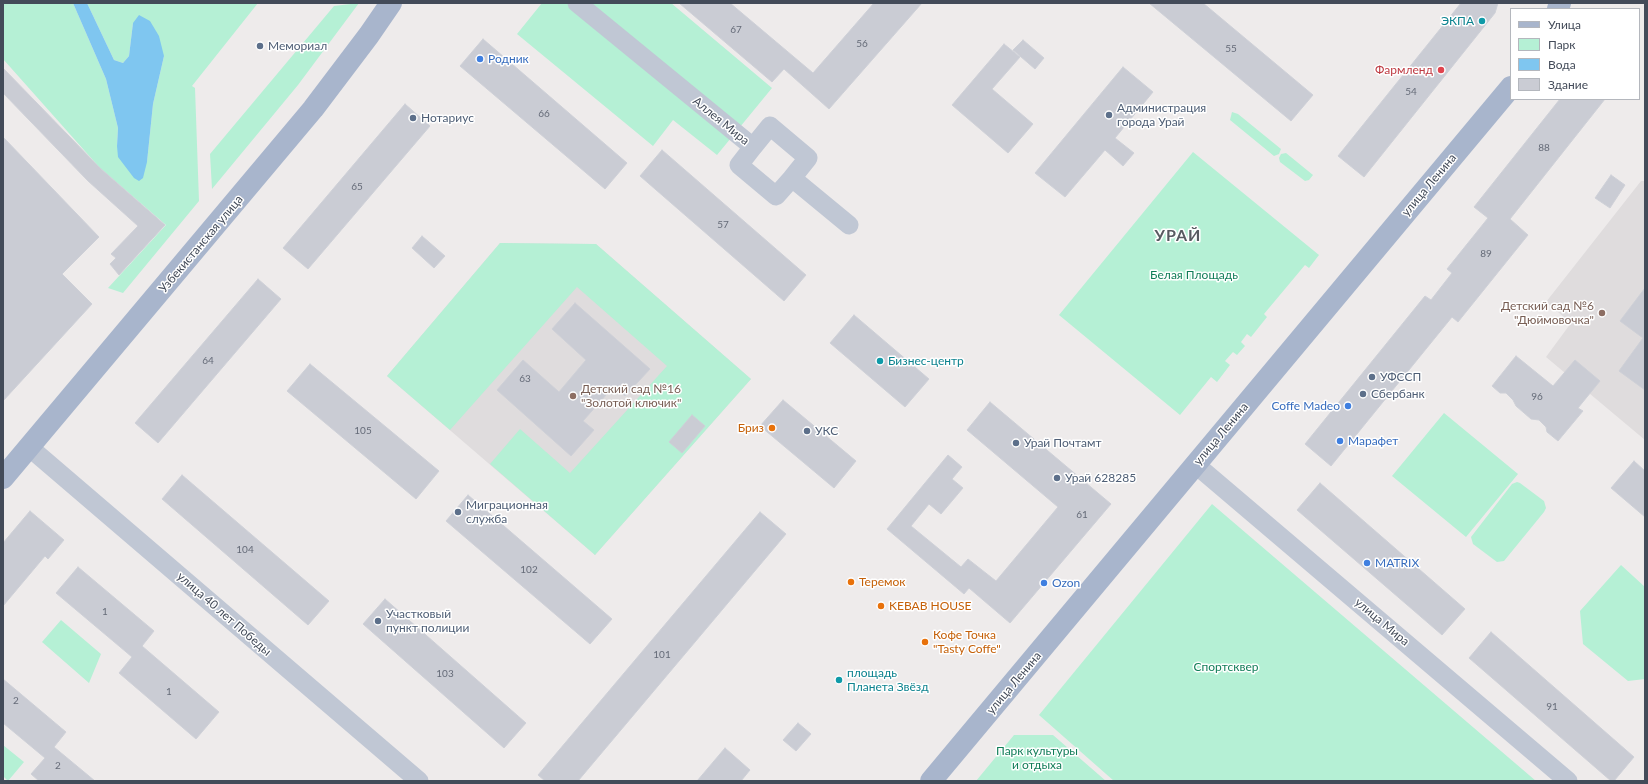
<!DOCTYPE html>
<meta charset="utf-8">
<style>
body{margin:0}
#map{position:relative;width:1648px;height:784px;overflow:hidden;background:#eeebeb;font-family:Lato,sans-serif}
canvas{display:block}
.frame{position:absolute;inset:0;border:4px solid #434b59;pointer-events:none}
.legend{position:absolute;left:1510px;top:8px;width:130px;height:92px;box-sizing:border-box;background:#fff;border:1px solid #b4b7bd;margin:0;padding:5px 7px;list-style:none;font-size:12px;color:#434b59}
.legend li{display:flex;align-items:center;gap:8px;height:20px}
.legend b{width:20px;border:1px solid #b4b7bd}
</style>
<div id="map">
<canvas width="1648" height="784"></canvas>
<div class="frame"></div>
<ul class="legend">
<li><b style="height:5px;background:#a8b5cc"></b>Улица</li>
<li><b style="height:11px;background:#b5f0d5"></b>Парк</li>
<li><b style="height:11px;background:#7fc6f0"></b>Вода</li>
<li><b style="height:11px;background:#caccd4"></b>Здание</li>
</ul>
</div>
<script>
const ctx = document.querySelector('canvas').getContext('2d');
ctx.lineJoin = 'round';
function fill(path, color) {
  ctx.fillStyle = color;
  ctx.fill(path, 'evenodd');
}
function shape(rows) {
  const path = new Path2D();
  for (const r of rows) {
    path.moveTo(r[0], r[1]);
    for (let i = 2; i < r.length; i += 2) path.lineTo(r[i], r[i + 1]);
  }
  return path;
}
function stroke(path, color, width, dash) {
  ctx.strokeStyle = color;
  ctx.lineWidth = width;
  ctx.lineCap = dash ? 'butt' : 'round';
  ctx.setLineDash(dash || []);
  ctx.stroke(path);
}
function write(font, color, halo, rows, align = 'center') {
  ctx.font = font + ' Lato,sans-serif';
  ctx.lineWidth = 3;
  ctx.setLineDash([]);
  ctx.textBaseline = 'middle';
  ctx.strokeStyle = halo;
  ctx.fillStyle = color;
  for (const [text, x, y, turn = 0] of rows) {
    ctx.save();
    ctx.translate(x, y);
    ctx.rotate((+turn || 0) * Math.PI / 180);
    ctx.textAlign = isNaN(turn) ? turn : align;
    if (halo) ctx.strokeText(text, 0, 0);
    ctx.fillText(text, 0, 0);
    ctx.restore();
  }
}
const education = shape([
 [1641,181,1645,181,1645,440,1546,357,1571,323,1546,302],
 [500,243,596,244,751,379,595,555,387,376]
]);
const green = shape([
 [3,3,73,3,106,79,118,128,117,146,147,162,153,104,164,56,133,23,129,56,123,63,114,60,87,3,258,3,192,86,195,88,199,201,123,293,108,288,166,225,100,168,3,59],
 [359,3,298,85,212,189,210,154,334,6],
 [542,3,671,3,772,88,717,155,673,120,653,146,517,34],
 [1232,112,1238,114,1281,149,1279,154,1274,156,1230,120],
 [1193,152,1319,255,1309,268,1305,265,1264,314,1267,317,1251,337,1247,334,1241,342,1245,346,1237,355,1233,352,1225,361,1230,365,1217,382,1211,377,1180,415,1059,315],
 [1286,153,1313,175,1309,180,1305,181,1280,162,1279,158,1281,154],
 [500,243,596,244,751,379,595,555,490,464,520,429,570,473,667,366,577,287,450,430,387,376],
 [1444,413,1518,474,1466,537,1392,476],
 [1517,482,1520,483,1544,501,1546,508,1544,512,1504,561,1497,562,1473,544,1471,537,1512,484],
 [1212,504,1536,781,1114,781,1039,715],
 [1621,565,1645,587,1645,679,1628,681,1583,644,1580,611],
 [61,620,101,654,89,683,42,642],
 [1014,735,1053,735,1106,781,976,781],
 [3,745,24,762,8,781,3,776]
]);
const water = shape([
 [73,3,87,3,114,60,123,63,129,56,133,23,139,15,150,21,159,36,164,56,153,104,147,162,143,178,139,181,134,178,118,157,117,146,118,128,106,79]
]);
const building = shape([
 [679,3,730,3,813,73,874,3,922,3,829,109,784,69,772,82,679,3],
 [1149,3,1203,3,1313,95,1291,121,1149,3],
 [1461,3,1498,3,1495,13,1483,28,1364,177,1338,156,1461,3],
 [483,39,627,163,605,189,460,66,483,39],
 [1023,40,1044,58,1035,69,1013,50,1023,40],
 [1004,44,1020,57,992,89,1033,124,1008,153,952,105,1004,44],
 [1123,67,1153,92,1115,138,1134,153,1123,166,1105,150,1065,197,1035,173,1123,67],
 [3,68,100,168,165,225,119,275,110,264,116,258,111,254,138,226,88,181,3,93,3,68],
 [1560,99,1605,99,1510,219,1528,235,1458,322,1452,317,1331,466,1305,444,1425,296,1431,300,1452,273,1447,269,1488,218,1474,207,1560,99],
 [405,104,430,126,308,269,283,248,405,104],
 [3,137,99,237,62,274,92,304,3,401,3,137],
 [662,150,806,275,784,301,640,176,662,150],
 [1611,175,1625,185,1610,208,1595,198,1611,175],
 [422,236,445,256,434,268,412,248,422,236],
 [258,279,281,299,158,443,135,423,258,279],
 [1645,288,1645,390,1619,371,1643,338,1620,321,1645,288],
 [575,303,650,369,625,396,614,386,583,421,594,430,571,456,497,390,523,360,559,392,586,360,552,329,575,303],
 [854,315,929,379,905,407,830,343,854,315],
 [1516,356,1553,386,1575,360,1600,381,1578,408,1583,411,1558,441,1547,432,1546,427,1539,420,1531,419,1516,406,1513,400,1506,393,1500,393,1492,386,1516,356],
 [310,364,439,471,416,499,287,391,310,364],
 [783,400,856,461,834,488,760,426,783,400],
 [990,402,1111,504,1010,623,969,588,964,594,887,529,948,455,962,467,952,479,963,488,941,514,929,504,911,526,961,567,968,559,996,581,1058,507,967,430,990,402],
 [692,415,705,426,682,453,669,442,692,415],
 [1634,461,1645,471,1645,517,1611,488,1634,461],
 [182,475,329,601,308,625,162,499,182,475],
 [1320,483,1465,609,1442,635,1297,510,1320,483],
 [468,495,612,619,590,644,446,521,468,495],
 [30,511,64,540,48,559,45,556,3,606,3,543,30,511],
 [760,512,786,534,578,781,545,781,538,775,760,512],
 [78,567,154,631,142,646,219,712,196,739,119,673,132,657,56,593,78,567],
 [385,599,526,723,504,748,363,624,385,599],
 [1491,632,1634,757,1614,781,1611,781,1469,658,1491,632],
 [3,679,66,732,54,747,95,781,39,781,31,774,45,758,3,723,3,679],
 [798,723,811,734,796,751,783,740,798,723],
 [725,748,750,770,741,781,697,781,725,748]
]);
const minor = shape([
 [577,3,753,147,739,165,776,196,792,178,849,225],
 [753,147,770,126,808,158,792,178],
 [29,447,419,781],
 [1195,464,1568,781]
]);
const major = shape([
 [1558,9,1560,3],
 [3,478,313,109,369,35,391,3],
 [931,781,1511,87]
]);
const markers = [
 [1482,21,4,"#0f9aa8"],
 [260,46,4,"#5c6f8a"],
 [480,59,4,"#3f7fe0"],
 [1441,70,4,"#e0444e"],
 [1109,115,4,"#5c6f8a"],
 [413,118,4,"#5c6f8a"],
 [1602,313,4,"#8d6e63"],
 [880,361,4,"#0f9aa8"],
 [1372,377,4,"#5c6f8a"],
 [1363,394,4,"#5c6f8a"],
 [573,396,4,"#8d6e63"],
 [1348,406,4,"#3f7fe0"],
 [772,428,4,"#e8710a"],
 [807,431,4,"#5c6f8a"],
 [1340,441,4,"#3f7fe0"],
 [1016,443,4,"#5c6f8a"],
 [1057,478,4,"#5c6f8a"],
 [458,512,4,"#5c6f8a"],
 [1367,563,4,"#3f7fe0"],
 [851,582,4,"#e8710a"],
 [1044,583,4,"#3f7fe0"],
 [881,606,4,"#e8710a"],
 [378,621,4,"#5c6f8a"],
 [925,642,4,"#e8710a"],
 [839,680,4,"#0f9aa8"]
];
const numberNames = [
 ["67",736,30],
 ["56",862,44],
 ["55",1231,49],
 ["54",1411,92],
 ["66",544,114],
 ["88",1544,148],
 ["65",357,187],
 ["57",723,225],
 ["89",1486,254],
 ["64",208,361],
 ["63",525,379],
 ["96",1537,397],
 ["105",363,431],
 ["61",1082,515],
 ["104",245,550],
 ["102",529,570],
 ["1",105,612],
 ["101",662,655],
 ["103",445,674],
 ["1",169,692],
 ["2",16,701],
 ["91",1552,707],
 ["2",58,766]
];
const cultureNames = [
 ["ЭКПА",1474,21,"right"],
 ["Бизнес-центр",888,361],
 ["площадь",847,673],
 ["Планета Звёзд",847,687]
];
const serviceNames = [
 ["Мемориал",268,46],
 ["Администрация",1117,108],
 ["города Урай",1117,122],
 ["Нотариус",421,118],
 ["УФССП",1380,377],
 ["Сбербанк",1371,394],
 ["УКС",815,431],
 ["Урай Почтамт",1024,443],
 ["Урай 628285",1065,478],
 ["Миграционная",466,505],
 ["служба",466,519],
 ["Участковый",386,614],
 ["пункт полиции",386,628]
];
const shopNames = [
 ["Родник",488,59],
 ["Coffe Madeo",1340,406,"right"],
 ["Марафет",1348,441],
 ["MATRIX",1375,563],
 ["Ozon",1052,583]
];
const healthNames = [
 ["Фармленд",1433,70]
];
const streetNames = [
 ["Аллея Мира",721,121,39],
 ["улица Ленина",1429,185,-50],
 ["Узбекистанская улица",201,244,-50],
 ["улица Ленина",1221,434,-50],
 ["улица 40 лет Победы",224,614,41],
 ["улица Мира",1382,622,40],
 ["улица Ленина",1014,683,-50]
];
const parkNames = [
 ["Белая Площадь",1194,275],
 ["Спортсквер",1226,667],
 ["Парк культуры",1037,751],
 ["и отдыха",1037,765]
];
const educationNames = [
 ["Детский сад №6",1594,306],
 ["\"Дюймовочка\"",1594,320],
 ["Детский сад №16",581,389,"left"],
 ["\"Золотой ключик\"",581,403,"left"]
];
const foodNames = [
 ["Бриз",764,428,"right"],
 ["Теремок",859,582],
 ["KEBAB HOUSE",889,606],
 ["Кофе Точка",933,635],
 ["\"Tasty Coffe\"",933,649]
];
const districtNames = [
 ["УРАЙ",1178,236]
];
fill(education, '#dfdcdd');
fill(green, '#b5f0d5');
fill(water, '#7fc6f0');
fill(building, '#caccd4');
stroke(building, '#ced0d7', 1);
stroke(minor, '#c0c7d4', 19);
stroke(major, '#a8b5cc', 22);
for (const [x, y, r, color] of markers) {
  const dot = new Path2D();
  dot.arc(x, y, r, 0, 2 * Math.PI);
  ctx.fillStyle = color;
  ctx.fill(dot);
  stroke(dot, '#fff', 1.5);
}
write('10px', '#656b78', null, numberNames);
write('12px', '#0d838f', '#fff', cultureNames, 'left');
write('12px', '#4e5e75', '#fff', serviceNames, 'left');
write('12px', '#366cbe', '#fff', shopNames, 'left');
write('12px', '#be3a42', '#fff', healthNames, 'right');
write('12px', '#434b59', '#fff', streetNames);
write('12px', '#117d58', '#fff', parkNames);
write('12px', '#785e54', '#fff', educationNames, 'right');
write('12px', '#c56008', '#fff', foodNames, 'left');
ctx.letterSpacing = '1px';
write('bold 16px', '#575a60', '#fff', districtNames);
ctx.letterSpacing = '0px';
</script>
